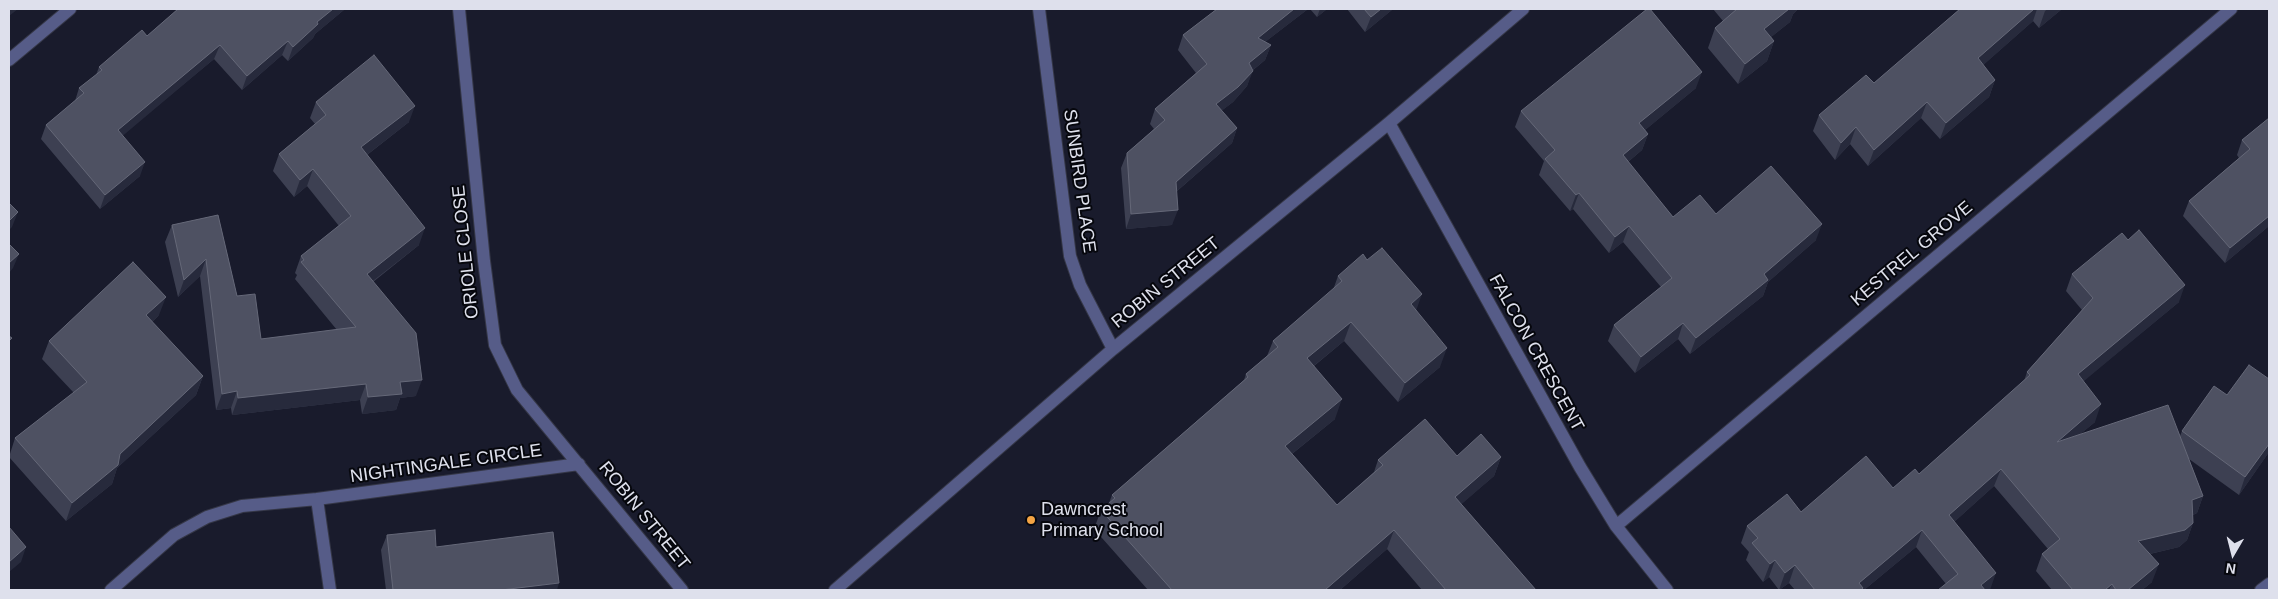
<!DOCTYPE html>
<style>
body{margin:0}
#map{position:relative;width:2278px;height:599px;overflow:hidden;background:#191b2c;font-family:Helvetica,sans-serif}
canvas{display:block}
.frame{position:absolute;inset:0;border:10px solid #dee0ec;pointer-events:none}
.north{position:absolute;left:2208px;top:529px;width:50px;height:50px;-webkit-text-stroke:4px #06070d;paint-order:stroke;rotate:188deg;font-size:14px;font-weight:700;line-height:20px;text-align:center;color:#dee0ec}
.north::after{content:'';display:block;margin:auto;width:18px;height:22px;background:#dee0ec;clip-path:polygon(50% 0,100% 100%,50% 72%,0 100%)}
</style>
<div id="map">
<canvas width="2278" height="599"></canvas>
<div class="frame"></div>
<div class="north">N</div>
</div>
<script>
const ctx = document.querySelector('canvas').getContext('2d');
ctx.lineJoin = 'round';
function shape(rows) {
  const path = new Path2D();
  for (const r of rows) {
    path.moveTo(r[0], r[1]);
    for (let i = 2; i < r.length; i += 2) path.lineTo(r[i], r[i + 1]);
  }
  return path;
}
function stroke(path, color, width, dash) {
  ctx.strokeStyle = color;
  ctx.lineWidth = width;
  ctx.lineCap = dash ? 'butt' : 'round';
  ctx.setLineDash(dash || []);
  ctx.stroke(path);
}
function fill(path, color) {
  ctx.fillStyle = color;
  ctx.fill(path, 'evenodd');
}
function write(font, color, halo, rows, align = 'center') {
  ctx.font = font + ' Helvetica,sans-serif';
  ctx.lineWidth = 4;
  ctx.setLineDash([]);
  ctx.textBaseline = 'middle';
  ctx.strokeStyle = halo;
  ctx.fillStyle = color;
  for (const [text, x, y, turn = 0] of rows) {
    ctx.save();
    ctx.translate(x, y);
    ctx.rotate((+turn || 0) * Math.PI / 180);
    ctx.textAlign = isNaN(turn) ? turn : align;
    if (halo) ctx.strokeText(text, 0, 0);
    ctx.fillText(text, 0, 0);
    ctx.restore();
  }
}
const minor = shape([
 [459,9,484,261,495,345,517,390,682,590],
 [1039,9,1070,256,1080,285,1113,349],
 [9,60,70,9],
 [1389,123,1580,467,1616,526,1667,590],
 [317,499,330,590],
 [1616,526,2231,9],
 [111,590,174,535,207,517,242,506,317,499,579,464],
 [835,590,1113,349,1389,123,1523,9],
 [2261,590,2269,584]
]);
const wall = shape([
 [178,9,345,9,315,34,313,38,288,61,282,55,242,90,214,59,122,135,140,176,100,209,41,139,46,125,75,101,79,88,96,75,99,67,147,36],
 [1217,9,1308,9,1265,42,1271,45,1265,60,1252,71,1247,86,1233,102,1221,111,1237,128,1232,143,1176,192,1172,225,1126,229,1121,168,1127,153,1154,129,1150,124,1155,109,1196,73,1178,50,1183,35],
 [1310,9,1327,9,1317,17],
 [1347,9,1393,9,1365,32],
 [1713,9,1798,9,1793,14,1790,22,1771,37,1774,41,1767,61,1738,84,1708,48,1715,28,1723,21],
 [1960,9,2062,9,2039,28,2033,21,1983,65,1995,80,1989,97,1940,139,1921,118,1868,166,1850,144,1835,160,1813,131,1819,115,1874,83],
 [1696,88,1645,130,1648,134,1642,150,1628,162,1673,217,1716,214,1816,240,1768,282,1763,296,1690,354,1678,339,1635,373,1608,341,1614,325,1661,287,1623,242,1609,253,1573,209,1570,211,1539,175,1544,161,1515,127,1521,111],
 [316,102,409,122,367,155,419,245,373,282,416,396,400,398,396,410,362,414,360,400,232,415,231,408,216,410,200,276,178,297,165,242,172,225,218,215,237,296,261,339,337,330,295,279,297,275,295,273,301,256,339,226,307,186,294,197,273,171,279,154,315,124,310,118],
 [2269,118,2269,226,2225,263,2183,216,2189,201,2239,158,2237,155,2242,140],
 [1367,260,1416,310,1440,367,1398,402,1344,341,1314,366,1335,419,1292,454,1337,505,1374,472,1378,460,1457,456,1501,457,1494,476,1461,504,1536,590,1422,590,1387,549,1340,590,1148,590,1094,529,1101,510,1109,503,1112,495,1244,380,1246,374,1267,356,1273,341,1333,290,1338,276],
 [2072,274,2179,302,2083,381,2095,422,2079,435,2180,436,2182,431,2269,452,2239,495,2189,459,2203,496,2197,513,2193,515,2193,523,2187,540,2179,547,2150,554,2152,582,2142,590,2052,590,2036,571,2042,554,2048,549,1994,486,1954,522,1990,590,1946,584,1916,547,1864,590,1795,590,1789,583,1779,590,1769,577,1763,582,1746,560,1749,552,1741,543,1747,526,1893,488,1919,474,2024,381,2027,372,2082,310,2066,291],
 [159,315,152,322,203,376,196,395,117,468,112,484,66,521,9,457,15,438,74,393,42,359,49,341],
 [387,535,436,547,557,590,386,590,381,550]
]);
const shadedWall = shape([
 [9,9,18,9,9,16],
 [333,9,345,9,315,34,313,38,288,61,293,47,317,22],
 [1294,9,1308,9,1252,52,1258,38],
 [1320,9,1327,9,1317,17],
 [1381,9,1393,9,1365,32,1371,17],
 [1789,9,1798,9,1793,14,1790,22,1756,49,1764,29],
 [2034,9,2037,9,2033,21,1972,75,1978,58],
 [2048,9,2062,9,2039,28,2045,11],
 [288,41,282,55,242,90,247,76],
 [1774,41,1767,61,1738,84,1745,64],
 [220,45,214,59,113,144,118,130],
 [1271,45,1265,60,1243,78,1249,63],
 [1253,71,1247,86,1233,102,1211,119,1216,104],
 [1702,72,1696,88,1633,140,1639,123],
 [1995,80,1989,97,1940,139,1946,123],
 [1927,102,1921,118,1868,166,1874,150],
 [415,106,409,122,355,164,361,147],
 [1856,127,1850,144,1835,160,1841,143],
 [1237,128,1232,143,1170,197,1176,182],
 [1648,134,1642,150,1617,171,1623,155],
 [145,162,140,176,100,209,105,195],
 [313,169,307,186,294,197,300,180],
 [1579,193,1573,209,1570,211,1576,195],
 [1178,210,1172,225,1126,229,1131,214],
 [18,212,12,227,9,230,9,221],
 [2269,216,2269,226,2225,263,2230,248],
 [1822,224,1816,240,1768,282,1763,296,1690,354,1696,338,1764,274],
 [1629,226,1623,242,1609,253,1615,237],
 [425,228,419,245,360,291,367,274],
 [19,254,13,268,9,273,9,263],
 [206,259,200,276,178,297,184,280],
 [2185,285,2179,302,2072,391,2078,374],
 [1422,294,1415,314,1411,304],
 [166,297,159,315,139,334,146,315],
 [1351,322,1344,341,1300,377,1307,358],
 [1683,323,1678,339,1635,373,1641,357],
 [1447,348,1440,367,1398,402,1405,383],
 [203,376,196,395,117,468,112,484,66,521,72,503,120,454],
 [422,380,416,396,400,398,396,410,362,414,368,397,400,382],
 [366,384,360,400,232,415,238,398],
 [237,391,231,408,216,410,222,394],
 [1342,399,1335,419,1278,465,1285,446],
 [2101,404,2095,422,2050,459,2057,442],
 [2269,444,2269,452,2239,495,2245,477],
 [1501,457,1494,476,1448,516,1455,497],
 [2001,469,1994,486,1943,532,1949,515],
 [2203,496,2197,513,2186,518,2192,500],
 [2193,523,2187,540,2179,547,2132,558,2138,541],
 [1394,530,1387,549,1340,590,1325,590],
 [1922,530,1916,547,1864,590,1857,590,1859,583],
 [26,547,21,562,9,572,9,562],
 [1775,560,1769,577,1763,582,1770,564],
 [2159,564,2152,582,2142,590,2128,590],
 [1795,565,1789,583,1779,590,1785,573],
 [1996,573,1990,590,1979,590,1981,585],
 [559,583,557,590,501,590],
 [2112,584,2109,590,2105,590]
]);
const building = shape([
 [178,9,333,9,317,22,318,24,293,47,288,41,247,76,220,45,118,130,145,162,105,195,46,125,84,93,79,88,102,70,99,67,142,30,147,36,178,9],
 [1217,9,1294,9,1258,38,1271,45,1249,63,1253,71,1238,87,1216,104,1237,128,1176,182,1178,210,1131,214,1127,153,1165,120,1155,109,1207,64,1183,35,1217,9],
 [1364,9,1381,9,1371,17,1364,9],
 [1647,9,1650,9,1702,72,1639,123,1648,134,1623,155,1673,217,1700,195,1716,214,1771,166,1822,224,1764,274,1768,280,1696,338,1683,323,1641,357,1614,325,1672,278,1629,226,1615,237,1579,193,1576,195,1545,159,1555,150,1521,111,1647,9],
 [1737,9,1789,9,1764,29,1774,41,1745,64,1715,28,1737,9],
 [1960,9,2034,9,1978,58,1995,80,1946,123,1927,102,1874,150,1856,127,1841,143,1819,115,1866,75,1874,83,1960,9],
 [374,55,415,106,361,147,425,228,367,274,416,333,422,380,400,382,402,394,368,397,366,384,238,398,237,391,222,394,206,259,184,280,172,225,218,215,237,296,255,294,261,339,356,327,301,262,304,260,301,256,351,216,313,169,300,180,279,154,326,115,316,102,374,55],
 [2269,118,2269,216,2230,248,2189,201,2250,149,2242,140,2269,118],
 [9,203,18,212,9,221,9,203],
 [2139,230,2185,285,2078,374,2101,404,2057,442,2168,405,2203,496,2192,500,2193,523,2185,530,2138,541,2159,564,2128,590,2116,590,2112,584,2105,590,2073,590,2042,554,2060,539,2001,469,1949,515,1996,573,1981,585,1985,590,1938,590,1958,574,1922,530,1859,583,1863,588,1861,590,1815,590,1795,565,1785,573,1775,560,1770,564,1752,543,1758,538,1747,526,1787,494,1801,512,1866,456,1893,488,1915,469,1919,474,2030,375,2027,372,2093,298,2072,274,2122,233,2128,240,2139,230],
 [9,244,19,254,9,263,9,244],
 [1382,248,1422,294,1411,304,1447,348,1405,383,1351,322,1307,358,1342,399,1285,446,1337,505,1383,465,1378,460,1425,419,1457,456,1481,434,1501,457,1455,497,1536,590,1446,590,1394,530,1325,590,1172,590,1101,510,1115,498,1112,495,1248,377,1246,374,1278,347,1273,341,1342,281,1338,276,1363,254,1367,260,1382,248],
 [133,262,166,297,146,315,203,376,120,454,118,465,72,503,15,438,87,382,49,341,133,262],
 [9,336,12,338,9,341,9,336],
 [2249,365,2269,379,2269,444,2245,477,2182,431,2214,386,2227,395,2249,365],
 [9,527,26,547,9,562,9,527],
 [435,530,436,547,553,532,559,583,501,590,393,590,387,535,435,530]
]);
const markers = [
 [1031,520,5,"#f4a444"]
];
const streetNames = [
 ["SUNBIRD PLACE",1079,181,82],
 ["ORIOLE CLOSE",466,252,-96],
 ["KESTREL GROVE",1912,254,-40],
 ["ROBIN STREET",1166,283,-39],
 ["FALCON CRESCENT",1536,353,61],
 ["NIGHTINGALE CIRCLE",446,464,-8],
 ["ROBIN STREET",644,516,51]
];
const poiNames = [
 ["Dawncrest",1041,510],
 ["Primary School",1041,531]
];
stroke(minor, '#353747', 14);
stroke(minor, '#565c88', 12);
fill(wall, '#3d4052');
fill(shadedWall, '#272a3c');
fill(building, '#4e5162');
stroke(building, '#656878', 1);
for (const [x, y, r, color] of markers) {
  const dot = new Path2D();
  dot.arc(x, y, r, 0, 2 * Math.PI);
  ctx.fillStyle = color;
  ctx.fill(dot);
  stroke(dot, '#06070d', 2);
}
write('18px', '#dee0ec', '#06070d', streetNames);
write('18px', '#dee0ec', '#06070d', poiNames, 'left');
</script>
